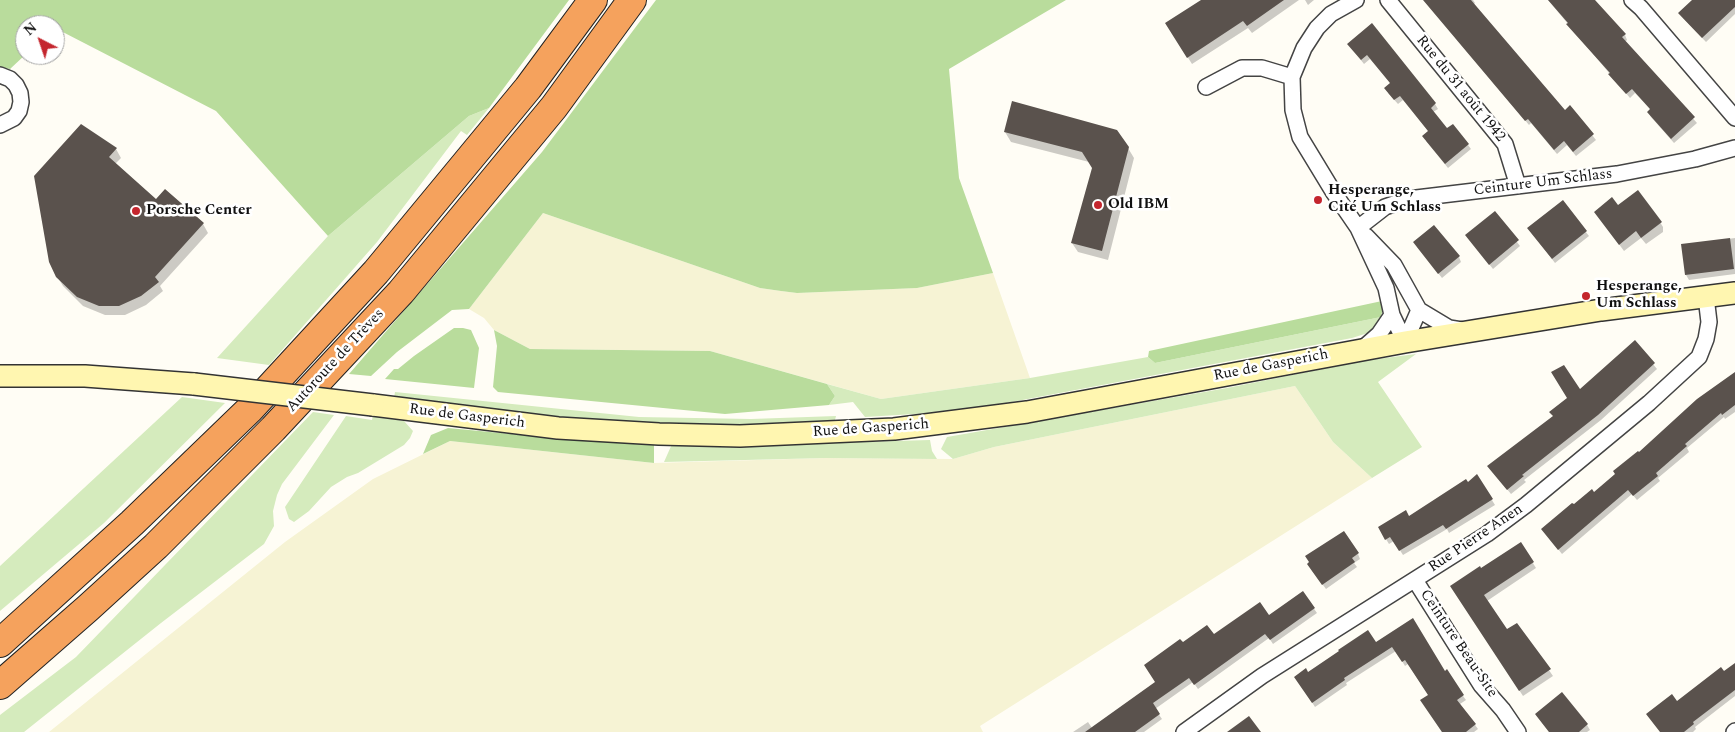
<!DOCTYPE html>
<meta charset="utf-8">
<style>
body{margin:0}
#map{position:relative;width:1735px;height:732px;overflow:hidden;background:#fffdf5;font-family:Spectral,serif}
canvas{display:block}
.north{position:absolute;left:15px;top:15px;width:50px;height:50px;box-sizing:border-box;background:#fff;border:1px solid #a0a0a0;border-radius:50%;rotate:319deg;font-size:14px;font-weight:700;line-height:20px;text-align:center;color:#111}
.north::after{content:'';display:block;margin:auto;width:18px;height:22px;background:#c4262e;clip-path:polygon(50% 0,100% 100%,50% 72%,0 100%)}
</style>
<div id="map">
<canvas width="1735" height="732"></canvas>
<div class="north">N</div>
</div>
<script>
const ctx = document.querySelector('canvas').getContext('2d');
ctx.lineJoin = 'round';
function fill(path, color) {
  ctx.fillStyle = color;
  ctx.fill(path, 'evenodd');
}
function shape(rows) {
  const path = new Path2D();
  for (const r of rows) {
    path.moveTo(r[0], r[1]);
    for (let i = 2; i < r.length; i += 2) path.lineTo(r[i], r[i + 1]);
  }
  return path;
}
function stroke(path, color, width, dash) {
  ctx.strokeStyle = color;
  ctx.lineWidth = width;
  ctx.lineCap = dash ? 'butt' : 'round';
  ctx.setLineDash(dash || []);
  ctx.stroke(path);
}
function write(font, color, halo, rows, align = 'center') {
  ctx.font = font + ' Spectral,serif';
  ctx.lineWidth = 5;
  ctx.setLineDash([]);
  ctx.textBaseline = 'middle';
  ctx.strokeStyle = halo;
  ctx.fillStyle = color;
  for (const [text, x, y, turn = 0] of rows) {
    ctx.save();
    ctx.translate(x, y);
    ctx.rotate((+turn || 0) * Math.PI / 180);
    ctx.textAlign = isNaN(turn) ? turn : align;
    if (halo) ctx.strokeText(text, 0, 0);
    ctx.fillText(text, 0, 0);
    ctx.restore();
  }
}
const farmland = shape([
 [543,213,760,288,781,291,797,293,917,288,993,273,1030,378,881,399,710,351,530,349,494,330,484,318,469,309],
 [1295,386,1333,442,1372,478,980,726,983,732,49,732,285,542,373,479,450,441,654,463,826,458,953,459,994,447]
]);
const green = shape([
 [489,108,467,135,461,131,377,242,269,365,217,358,328,236,469,116],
 [1381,317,1374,331,1352,338,964,411,865,417,853,402,829,405,835,396,827,384,881,399,1030,378,1148,357,1155,363],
 [1416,354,1378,382,1422,447,1372,478,1333,442,1295,386,994,447,953,459,941,449,947,437,1227,388,1362,361],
 [395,392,639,417,751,419,836,416,835,420,831,421,764,425,658,423,563,418,394,398],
 [182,397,225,403,104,523,0,611,0,566],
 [313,412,334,415,282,484,277,495,273,511,274,526,264,544,161,623,24,732,0,732,0,715,76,657],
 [373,415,404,421,413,431,410,438,404,445,358,473,347,477,331,487,309,511,294,522,289,519,285,507,346,416,372,420],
 [930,440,932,451,937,459,826,458,664,462,672,444,714,446]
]);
const forest = shape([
 [0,0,569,0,489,108,469,116,328,236,216,111,55,28,55,25,25,25,25,55,10,69,0,67],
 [656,0,1066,0,949,69,959,178,993,273,917,288,797,293,781,291,760,288,543,213,469,309,452,310,397,352,371,376,349,374,542,152],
 [1382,301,1383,308,1381,317,1155,363,1148,357,1149,351],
 [454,328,463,328,471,330,479,348,474,388,385,379,394,369,398,369,414,356],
 [494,330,530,349,710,351,827,384,835,396,829,405,725,414,498,392,493,387,497,346],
 [448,428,574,440,654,445,654,463,450,441,423,454,431,435]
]);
const shadow = shape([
 [1203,0,1299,0,1252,33,1248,28,1192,64,1171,31],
 [1305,0,1314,0,1308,5],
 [1424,0,1473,0,1475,3,1473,5,1565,111,1570,107,1596,140,1576,156,1567,145,1557,154,1531,123,1529,125],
 [1548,0,1594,0,1625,35,1627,40,1625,42,1697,123,1674,143,1651,117,1648,112,1651,110,1635,93,1630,98],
 [1695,0,1735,0,1735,14,1706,42,1683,18],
 [1371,25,1435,104,1438,109,1433,112,1447,130,1468,145,1471,149,1448,168,1426,141,1429,132,1403,100,1398,104,1388,93,1391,84,1370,59,1364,64,1352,49],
 [1005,132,1128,148,1134,158,1108,260,1078,252,1072,243,1093,168,1089,162,1011,142],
 [116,149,121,158,115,164,156,200,203,224,208,233,160,286,163,291,146,305,125,315,105,315,83,306,63,286,57,276,35,177],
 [1562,202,1589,236,1555,263,1532,233],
 [1618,207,1658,219,1663,227,1663,232,1646,244,1641,238,1624,251,1595,212],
 [1495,213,1520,246,1493,269,1470,240],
 [1735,238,1735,274,1689,280,1686,275,1683,245],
 [1417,247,1459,257,1461,262,1442,278],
 [1635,342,1657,369,1601,420,1524,480,1526,482,1511,494,1492,471,1554,417,1568,398,1579,391],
 [1735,374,1735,412,1725,419,1724,417,1687,448,1689,452,1658,478,1660,481,1637,500,1632,494,1562,554,1542,529,1573,506,1594,494,1638,453],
 [1477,476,1495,505,1449,533,1447,529,1403,555,1394,541,1389,544,1379,528,1409,518,1467,484],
 [1521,544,1536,568,1487,601,1507,631,1517,624,1553,676,1523,696,1455,592,1481,569],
 [1358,554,1360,559,1354,563,1357,567,1326,589,1311,569],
 [1302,592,1317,613,1273,644,1269,638,1198,689,1193,682,1155,709,1162,719,1144,732,1073,732,1088,722,1092,728,1157,683,1182,644,1214,636,1269,616],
 [1413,620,1445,673,1447,671,1463,696,1466,700,1460,704,1478,729,1474,732,1442,732,1424,705,1429,696,1408,664,1405,666,1396,651,1346,683,1347,685,1315,707,1299,682,1308,673,1375,644],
 [1735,664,1735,696,1695,727,1696,729,1693,732,1661,732,1676,703],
 [1562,694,1587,725,1590,730,1587,732,1549,732,1539,719,1536,715]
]);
const building = shape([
 [1201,0,1284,0,1247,26,1243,21,1187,58,1165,23],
 [1423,0,1471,0,1565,110,1570,105,1594,134,1573,152,1564,141,1554,150,1528,119,1525,121],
 [1548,0,1595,0,1626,34,1622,37,1695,117,1671,139,1647,112,1650,109,1632,89,1626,94,1608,74,1610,73,1566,24,1568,23],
 [1692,0,1735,0,1735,7,1702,38,1678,13],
 [1372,23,1436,103,1431,108,1447,128,1453,124,1469,144,1445,164,1422,136,1428,131,1400,96,1394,100,1384,88,1390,83,1367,55,1361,60,1347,44],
 [1012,101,1117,130,1129,147,1102,251,1071,243,1092,168,1082,152,1004,132],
 [81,124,117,148,109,157,156,199,165,189,204,223,155,277,159,282,141,296,119,306,99,306,77,297,56,277,49,262,34,176],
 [1638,190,1662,222,1641,238,1636,231,1619,245,1594,212,1612,197,1618,205],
 [1563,200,1587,231,1552,259,1527,228],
 [1495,211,1519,240,1489,265,1465,235],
 [1434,225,1460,256,1438,274,1413,242],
 [1730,238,1734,269,1685,275,1681,244],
 [1635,340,1655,363,1598,415,1522,475,1524,476,1507,490,1487,466,1553,416,1549,412,1567,398,1551,372,1564,365,1580,389],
 [1735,372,1735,405,1722,415,1721,413,1685,444,1687,446,1656,473,1658,476,1633,496,1628,490,1558,550,1541,529,1572,503,1574,504,1592,489,1594,492,1615,474,1613,471,1638,451,1639,452,1697,399],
 [1477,474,1493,499,1446,529,1443,525,1399,551,1390,537,1385,540,1378,527,1406,510,1409,516,1466,479,1468,482],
 [1344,531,1359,553,1352,558,1355,562,1322,585,1307,564,1309,562,1305,556],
 [1521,542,1534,562,1484,595,1507,629,1517,623,1551,669,1519,691,1450,586,1480,566,1481,568],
 [1303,591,1315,608,1270,640,1265,634,1194,685,1189,678,1153,703,1160,714,1135,732,1085,732,1155,682,1144,665,1180,639,1183,642,1207,625,1214,634,1260,602,1269,615],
 [1413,618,1445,671,1447,669,1464,695,1457,700,1476,724,1466,732,1442,732,1420,700,1428,695,1405,660,1402,662,1392,647,1344,678,1345,680,1312,703,1294,677,1306,668,1308,672,1339,651,1338,650,1368,630,1376,642],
 [1735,663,1735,690,1693,722,1694,724,1684,732,1660,732,1646,714,1672,694,1677,701,1721,667,1724,671],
 [1562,692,1588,724,1579,732,1549,732,1535,714],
 [1249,716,1261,732,1227,732]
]);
const street = shape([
 [1356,0,1331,14,1317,28,1304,48,1292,77,1293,110,1300,137,1334,193,1358,228,1386,288,1392,315,1405,342],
 [1388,0,1505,144,1518,186],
 [1632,0,1641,8,1735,118],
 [0,75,10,79,16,85,20,93,21,102,19,111,14,118,0,125],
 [1206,87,1242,68,1262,68,1292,77],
 [1358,228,1385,207,1408,199,1617,174,1695,159,1735,148],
 [1366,236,1394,265,1419,310,1449,328,1462,330],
 [1405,342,1419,310],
 [1362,349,1379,334,1392,315],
 [1415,580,1481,685,1503,710,1518,732],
 [1184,732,1262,676,1487,534,1526,505,1649,403,1699,357,1706,339,1709,322,1706,297],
 [1734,732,1735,731]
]);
const secondary = shape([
 [0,376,85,376,194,384],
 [373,405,558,428,659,434,740,436,894,429,1027,412,1405,342,1601,310,1735,293]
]);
const highway = shape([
 [0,643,132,523,249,410,376,272,528,88,593,0],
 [0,685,88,608,156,546,273,429,401,292,554,107,632,0]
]);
const secondaryBridge = shape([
 [194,384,373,405]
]);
const markers = [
 [1318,200,5,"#c4262e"],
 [1098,205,5,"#c4262e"],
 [136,211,5,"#c4262e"],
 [1586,296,5,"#c4262e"]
];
const streetNames = [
 ["Rue du 31 août 1942",1460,89,51],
 ["Ceinture Um Schlass",1543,183,-7],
 ["Autoroute de Trèves",336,361,-47],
 ["Rue de Gasperich",1271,366,-11],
 ["Rue de Gasperich",467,417,7],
 ["Rue de Gasperich",871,429,-4],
 ["Rue Pierre Anen",1476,539,-34],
 ["Ceinture Beau-Site",1458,644,56]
];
const poiNames = [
 ["Hesperange,",1328,191],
 ["Cité Um Schlass",1328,208],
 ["Old IBM",1108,205],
 ["Porsche Center",146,211],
 ["Hesperange,",1596,287],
 ["Um Schlass",1596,304]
];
fill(farmland, '#f6f3d4');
fill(green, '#d5ebbd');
fill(forest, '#b9dc9c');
fill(shadow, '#0003');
fill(building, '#5a524d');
stroke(street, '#444', 18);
stroke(secondary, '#333', 24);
stroke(highway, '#222', 30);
stroke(street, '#fff', 15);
stroke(secondary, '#fff6b0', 21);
stroke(highway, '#f5a25d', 28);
stroke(secondaryBridge, '#333', 24, []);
stroke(secondaryBridge, '#fff6b0', 21);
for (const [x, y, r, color] of markers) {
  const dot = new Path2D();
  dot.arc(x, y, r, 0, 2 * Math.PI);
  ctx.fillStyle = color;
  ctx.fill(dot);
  stroke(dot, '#fff', 2);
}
write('15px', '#111', '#fff', streetNames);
write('bold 15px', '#111', '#fff', poiNames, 'left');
</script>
